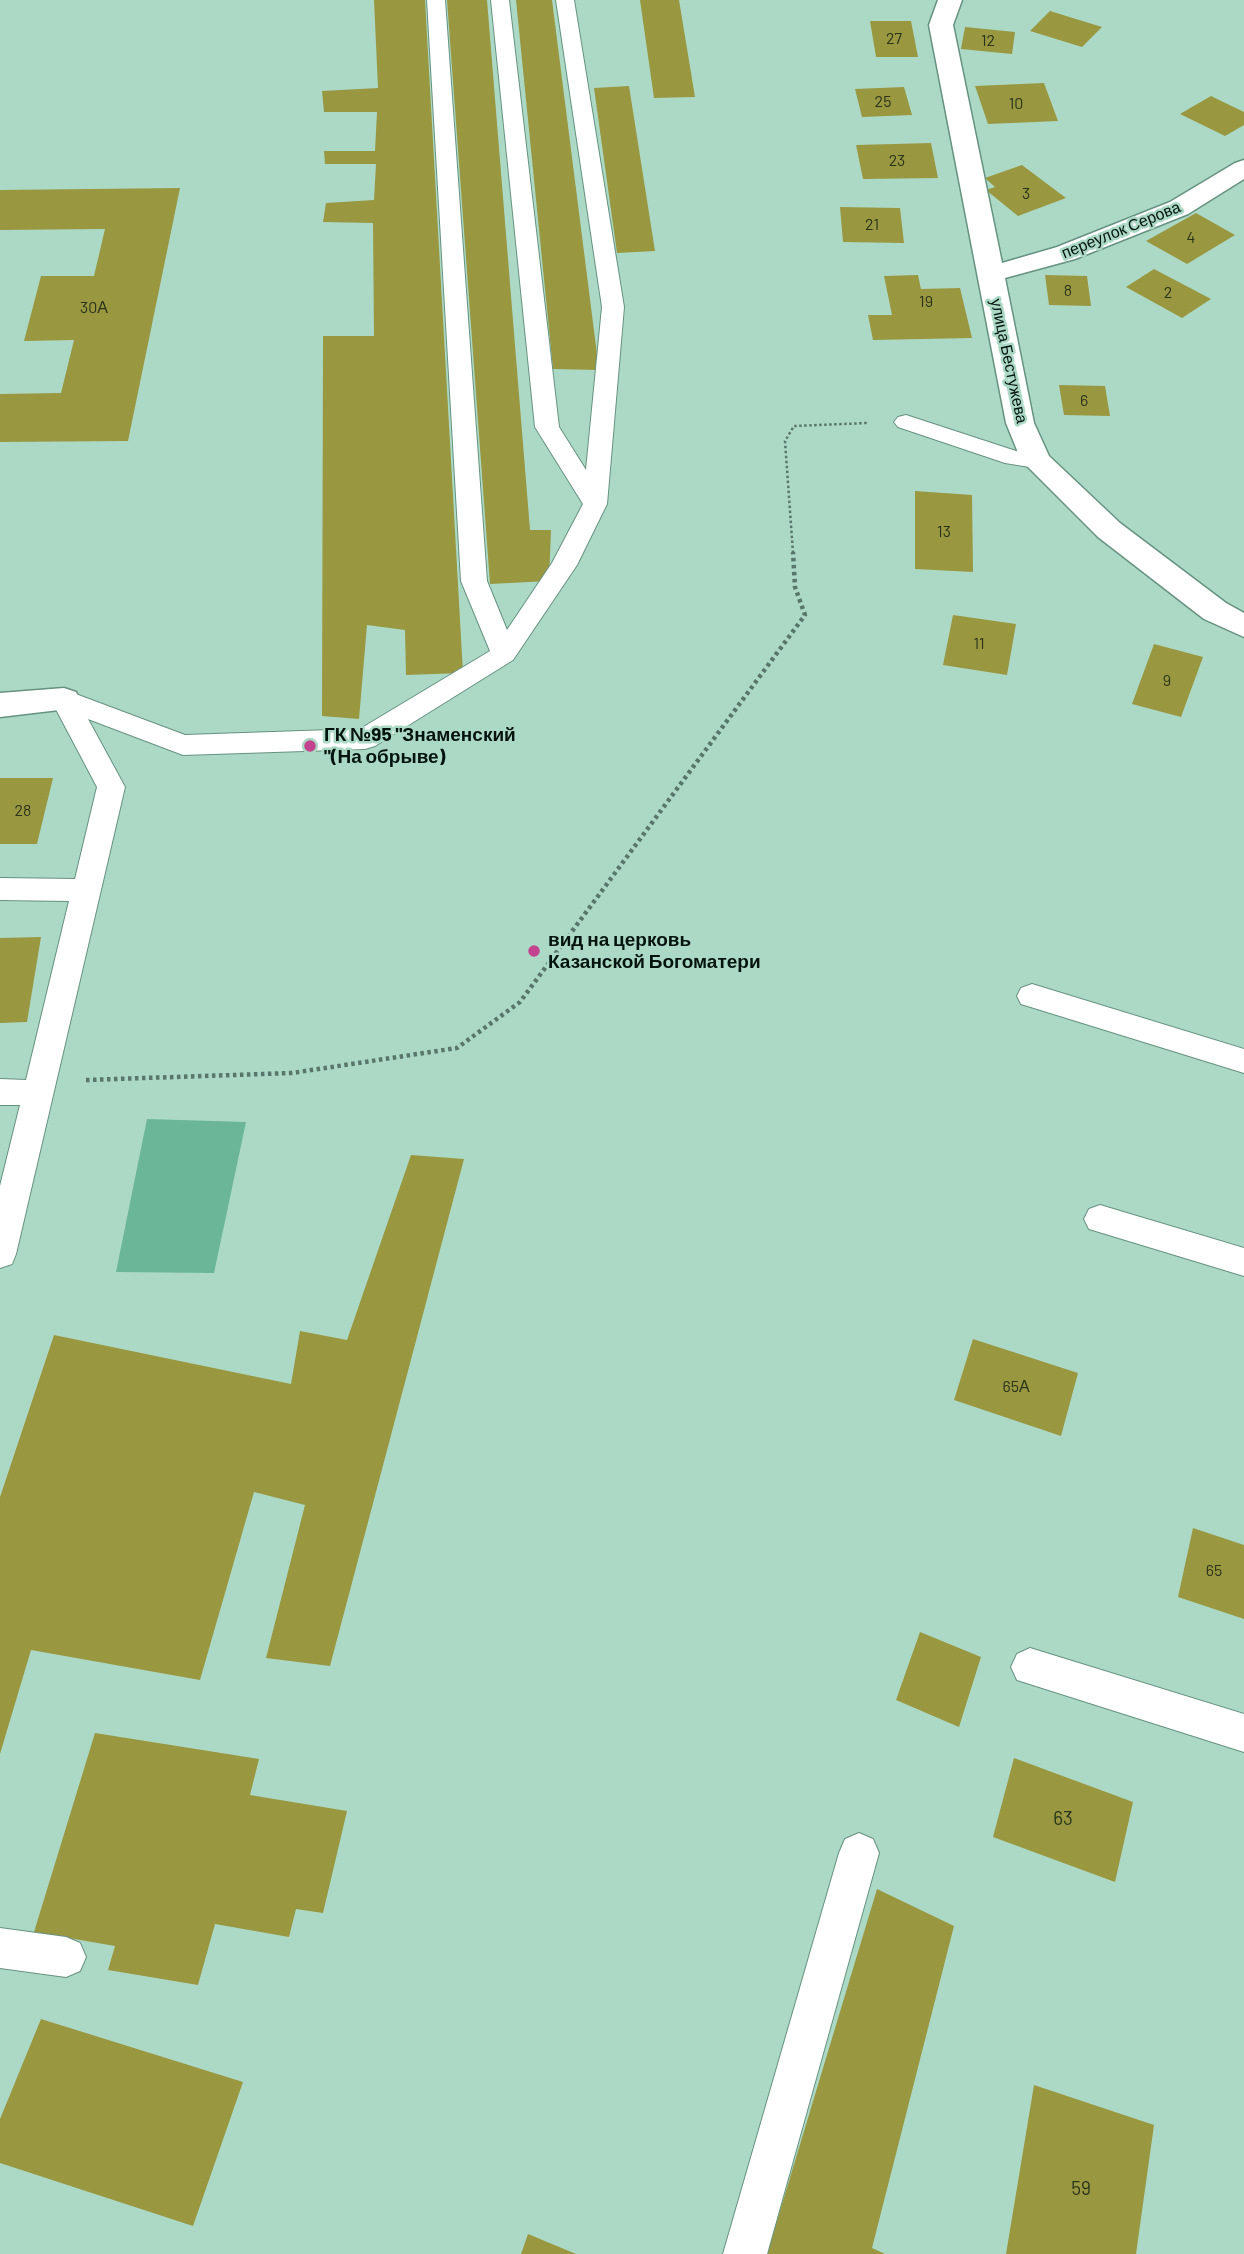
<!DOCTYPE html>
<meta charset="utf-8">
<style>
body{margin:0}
canvas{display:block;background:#abd9c5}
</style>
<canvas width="1244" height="2254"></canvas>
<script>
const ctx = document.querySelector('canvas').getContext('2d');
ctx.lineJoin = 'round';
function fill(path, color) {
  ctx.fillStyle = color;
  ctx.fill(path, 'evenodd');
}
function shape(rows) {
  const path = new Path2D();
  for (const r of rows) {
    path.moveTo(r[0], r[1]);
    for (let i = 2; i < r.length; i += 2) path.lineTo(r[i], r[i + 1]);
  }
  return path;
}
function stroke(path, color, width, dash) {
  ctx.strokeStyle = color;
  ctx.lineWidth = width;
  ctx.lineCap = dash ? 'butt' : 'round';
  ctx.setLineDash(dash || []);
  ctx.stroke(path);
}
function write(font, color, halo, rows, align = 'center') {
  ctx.font = font + ' Barlow,sans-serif';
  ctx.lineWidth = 5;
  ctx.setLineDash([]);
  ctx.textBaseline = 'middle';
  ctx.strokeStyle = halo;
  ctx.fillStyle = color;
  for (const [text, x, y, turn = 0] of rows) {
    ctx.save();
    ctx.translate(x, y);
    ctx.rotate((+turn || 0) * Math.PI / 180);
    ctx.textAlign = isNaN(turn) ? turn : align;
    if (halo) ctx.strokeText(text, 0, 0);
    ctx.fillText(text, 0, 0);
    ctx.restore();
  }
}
const green = shape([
 [147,1119,246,1122,214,1273,116,1272]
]);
const building = shape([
 [374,0,425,0,463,673,406,675,405,630,367,625,359,719,322,716,323,336,374,336,373,223,323,222,326,203,374,200,376,164,325,164,324,151,375,151,377,112,324,112,322,91,378,88],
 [447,0,487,0,530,530,551,530,549,581,490,584],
 [516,0,552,0,599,370,553,369],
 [640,0,679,0,695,97,654,98],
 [1050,11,1102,27,1082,47,1030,31],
 [870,21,911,21,918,57,876,57],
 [965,27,1015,32,1012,54,961,49],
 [1044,83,1058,121,988,124,975,86],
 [629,86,655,251,617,253,594,88],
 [904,87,912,115,862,117,855,89],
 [1211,96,1244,112,1244,125,1225,136,1180,114],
 [931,143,938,178,863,179,856,145],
 [1022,165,1066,198,1018,216,986,190,995,187,985,178],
 [180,188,128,441,0,442,0,394,61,393,74,340,24,341,41,276,94,276,105,229,0,230,0,190],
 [840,207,900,208,904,243,843,242],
 [1196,213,1235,235,1187,264,1146,241],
 [1154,269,1211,299,1182,318,1126,287],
 [918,275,921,289,960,288,972,338,873,340,868,315,892,315,884,276],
 [1045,275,1087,276,1091,306,1049,305],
 [1059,385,1105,386,1110,416,1064,415],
 [915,491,972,495,973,572,915,569],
 [953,615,1016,624,1007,675,943,665],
 [1154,644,1203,657,1181,717,1132,704],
 [0,778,53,778,37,844,0,844],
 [41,937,27,1022,0,1023,0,938],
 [411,1155,464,1159,330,1666,266,1658,305,1505,254,1492,200,1680,31,1650,0,1754,0,1497,54,1335,291,1384,300,1331,347,1340],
 [973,1339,1078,1373,1061,1436,954,1400],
 [1193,1528,1244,1545,1244,1619,1178,1597],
 [920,1632,981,1657,959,1727,896,1700],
 [95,1733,259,1759,250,1795,347,1811,323,1913,296,1909,289,1937,215,1924,198,1985,108,1970,115,1946,34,1932],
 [1014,1758,1133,1802,1115,1882,993,1837],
 [877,1889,954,1926,872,2248,885,2254,767,2254],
 [41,2019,243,2082,193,2226,0,2163,0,2119],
 [1034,2085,1154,2125,1136,2254,1006,2254],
 [528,2234,576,2254,521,2254]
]);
const pathFar1 = shape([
 [793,553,785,441,794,426,867,423]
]);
const path = shape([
 [86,1080,292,1073,457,1048,520,1002,805,615,795,587,793,552]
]);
const lane = shape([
 [427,0,445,0,487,581,507,630,552,563,583,504,535,427,491,0,509,0,559,427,586,470,602,307,556,0,574,0,624,307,607,504,577,565,513,660,375,746,365,749,183,755,88,719,125,787,16,1254,12,1264,0,1268,0,1186,20,1105,0,1105,0,1079,26,1080,69,901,0,900,0,878,75,879,97,787,51,700,55,693,64,691,73,693,185,735,360,729,490,651,461,581,427,0],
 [906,415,1016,451,1045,455,1048,460,1045,465,1036,468,1005,463,898,427,894,422,898,417,906,415],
 [1032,984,1244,1049,1244,1073,1021,1004,1017,996,1021,988,1032,984],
 [1100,1205,1244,1248,1244,1276,1089,1229,1084,1219,1089,1209,1100,1205],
 [1030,1648,1244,1714,1244,1752,1017,1680,1011,1667,1017,1654,1030,1648],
 [859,1833,873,1839,879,1853,767,2254,723,2254,839,1853,845,1839,859,1833],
 [0,1928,66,1937,80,1943,86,1957,80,1971,66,1977,0,1968,0,1928]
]);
const street = shape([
 [938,0,962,0,953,25,1002,263,1057,247,1170,202,1235,163,1244,160,1244,179,1188,214,1075,259,1005,278,1034,423,1049,456,1120,523,1226,603,1244,613,1244,637,1204,619,1098,537,1021,460,1006,423,929,25,938,0],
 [64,688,76,692,80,700,76,708,0,717,0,693,64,688]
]);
const markers = [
 [310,746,7,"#c2438e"],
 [534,951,7,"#c2438e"]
];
const numberNames = [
 ["27",894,39],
 ["12",988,41],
 ["25",883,102],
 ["10",1016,104],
 ["23",897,161],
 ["3",1026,194],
 ["21",872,225],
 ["4",1191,238],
 ["8",1068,291],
 ["2",1168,293],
 ["19",926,302],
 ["30А",94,308],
 ["6",1084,401],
 ["13",944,532],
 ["11",979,644],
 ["9",1167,681],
 ["28",23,811],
 ["65А",1016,1387],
 ["65",1214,1571]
];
const farStreetnames = [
 ["переулок Серова",1121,230,-22],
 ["улица Бестужева",1009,361,78]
];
const poiNames = [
 ["ГК №95 \"Знаменский",324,735],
 ["\"(На обрыве)",324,757],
 ["вид на церковь",548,940],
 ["Казанской Богоматери",548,962]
];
const nearNumbernames = [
 ["63",1063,1819],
 ["59",1081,2189]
];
fill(green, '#6bb699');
fill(building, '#9a9741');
stroke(lane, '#669280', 2);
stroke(street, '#669280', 3);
stroke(pathFar1, '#58776a', 2.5, [2.5, 2.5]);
stroke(path, '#58776a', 4.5, [3.5, 3.5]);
fill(lane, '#fff');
fill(street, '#fff');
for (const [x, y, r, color] of markers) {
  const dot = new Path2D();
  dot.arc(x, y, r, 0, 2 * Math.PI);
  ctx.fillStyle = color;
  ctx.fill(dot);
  stroke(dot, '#abd9c5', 2.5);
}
write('16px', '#29341a', null, numberNames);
write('16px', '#03130d', '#abd9c5', farStreetnames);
write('bold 19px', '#03130d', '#abd9c5', poiNames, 'left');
write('19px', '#29341a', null, nearNumbernames);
</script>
